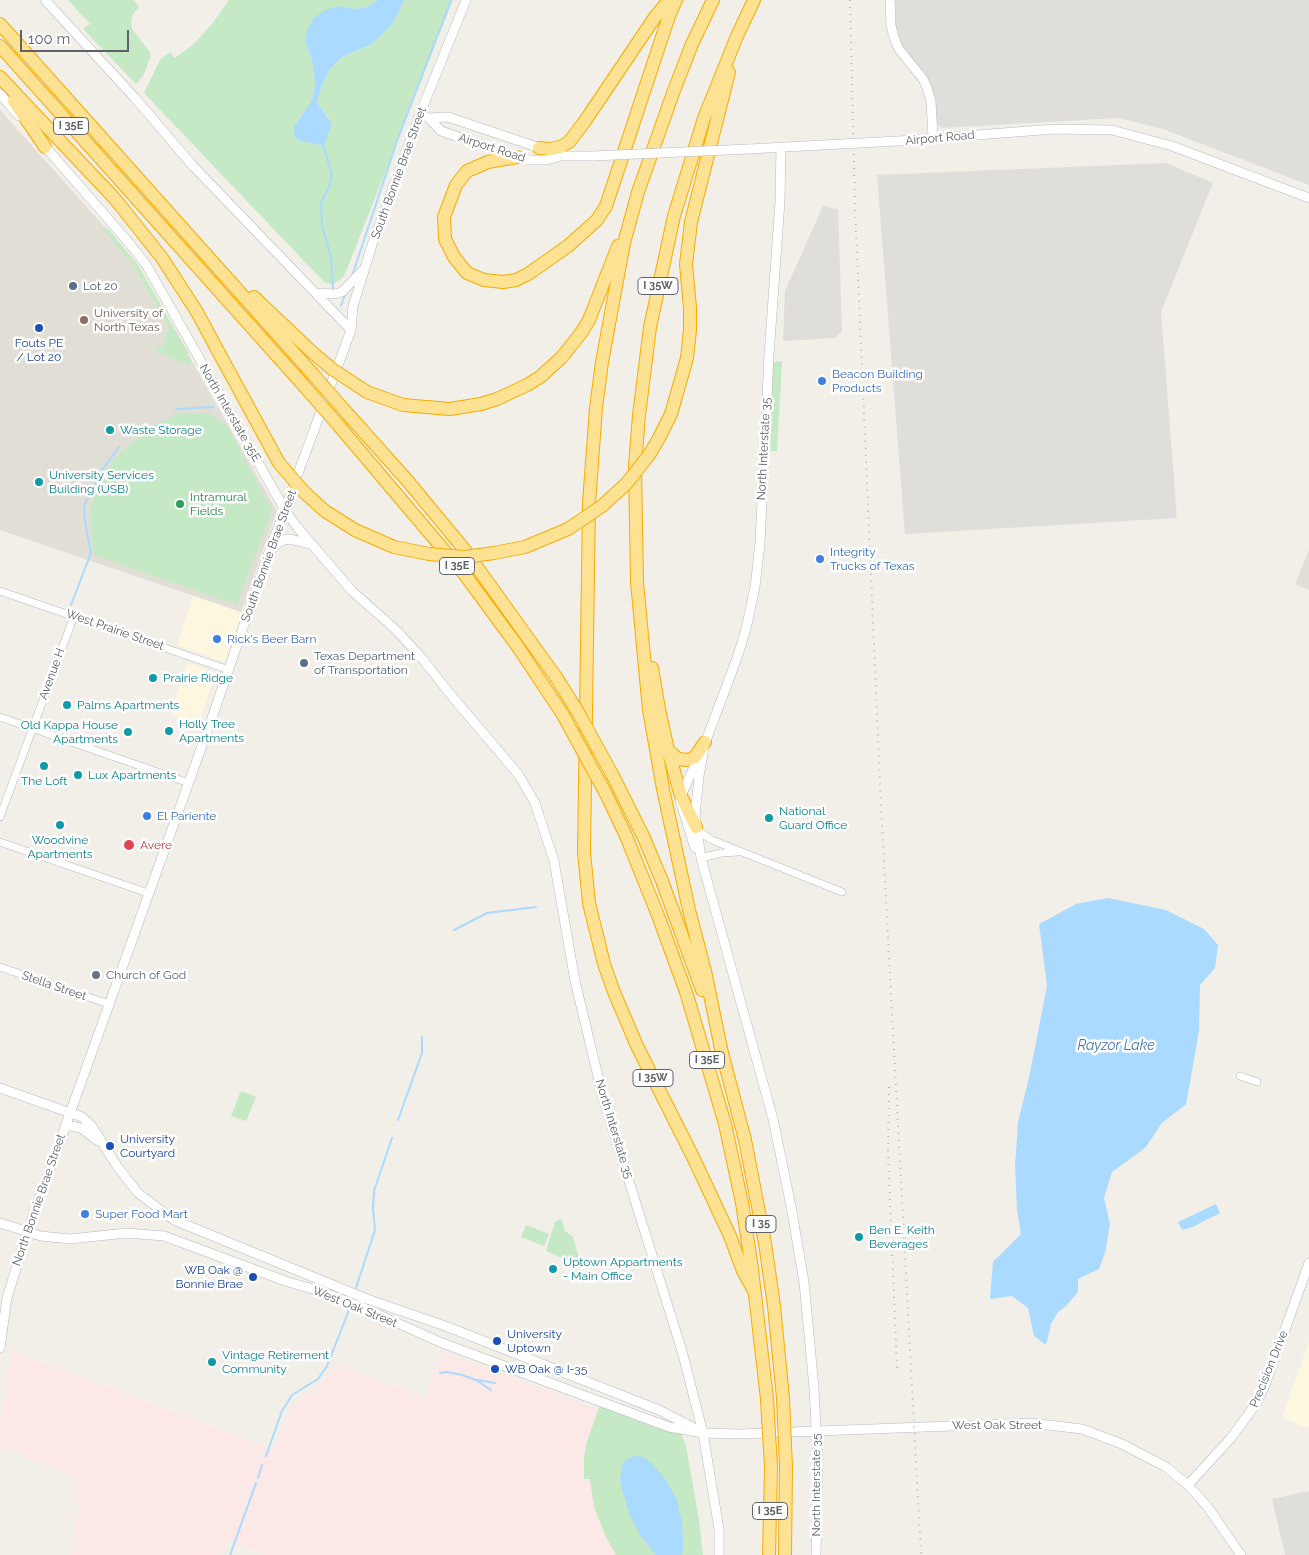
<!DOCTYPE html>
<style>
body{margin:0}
#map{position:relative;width:1309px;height:1555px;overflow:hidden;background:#f1efe8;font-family:Raleway,sans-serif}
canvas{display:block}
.scale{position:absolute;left:20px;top:30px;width:109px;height:22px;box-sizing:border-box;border:2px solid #5f6368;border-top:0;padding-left:6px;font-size:15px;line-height:18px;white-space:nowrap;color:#5f6368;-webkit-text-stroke:4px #fff;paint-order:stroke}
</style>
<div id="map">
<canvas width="1309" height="1555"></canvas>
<div class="scale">100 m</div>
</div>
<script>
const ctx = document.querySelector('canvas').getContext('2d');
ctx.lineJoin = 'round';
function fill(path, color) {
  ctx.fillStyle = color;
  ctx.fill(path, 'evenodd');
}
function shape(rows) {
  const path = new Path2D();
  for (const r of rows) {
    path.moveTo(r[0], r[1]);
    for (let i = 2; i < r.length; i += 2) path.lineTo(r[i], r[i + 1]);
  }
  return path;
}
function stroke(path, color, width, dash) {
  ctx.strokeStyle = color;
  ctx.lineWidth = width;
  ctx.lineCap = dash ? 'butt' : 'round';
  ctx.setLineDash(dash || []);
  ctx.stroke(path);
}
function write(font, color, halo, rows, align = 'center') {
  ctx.font = font + ' Raleway,sans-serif';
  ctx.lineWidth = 5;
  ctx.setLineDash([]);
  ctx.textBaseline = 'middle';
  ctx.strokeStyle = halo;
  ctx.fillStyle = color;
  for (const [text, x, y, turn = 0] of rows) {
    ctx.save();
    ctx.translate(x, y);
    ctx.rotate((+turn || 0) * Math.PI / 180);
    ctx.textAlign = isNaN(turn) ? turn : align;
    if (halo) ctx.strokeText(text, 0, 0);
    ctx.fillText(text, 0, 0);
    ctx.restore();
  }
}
const commercial = shape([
 [195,590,244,607,225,662,177,645],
 [188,663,216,673,199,723,170,714],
 [1309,1341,1309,1428,1282,1418]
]);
const industrial = shape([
 [895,0,1309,0,1309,185,1163,129,1119,118,942,128,938,125,934,118,933,92,927,79,900,42,896,29],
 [1166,163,1213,183,1161,312,1177,518,905,534,877,175],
 [823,206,838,209,842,331,835,338,783,341,785,291],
 [1309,1491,1309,1555,1285,1555,1272,1499]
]);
const education = shape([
 [0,110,135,261,277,511,241,612,0,530],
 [1309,550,1309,590,1295,584]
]);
const medical = shape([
 [11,1350,275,1450,287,1415,299,1400,323,1384,334,1363,425,1398,443,1351,676,1440,695,1555,265,1555,228,1539,222,1555,72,1555,77,1514,76,1477,0,1446,0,1418]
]);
const green = shape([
 [68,0,134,0,139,7,133,14,131,20,132,29,150,52,151,56,143,76,136,84,83,29,90,24],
 [229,0,378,0,367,7,354,9,339,6,305,40,312,61,315,83,312,100,294,127,330,120,317,102,324,80,330,69,342,57,370,45,401,8,404,0,453,0,345,274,340,280,333,284,325,283,144,93,160,60,170,52,175,58,195,43,212,24],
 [106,229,109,230,138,265,189,354,187,355,191,362,189,365,156,352,157,345,162,349,169,327,133,265,104,230],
 [778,361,782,362,777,451,772,451,769,449,771,367,774,363],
 [188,413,208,413,226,424,272,510,237,605,93,555,90,509,101,481,112,462,123,450,151,427,178,414],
 [241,1091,256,1097,246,1121,231,1116],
 [560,1219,562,1221,565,1231,573,1237,579,1258,577,1263,575,1264,546,1251,555,1222],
 [526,1225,549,1234,544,1246,521,1237],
 [601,1402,681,1433,686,1446,699,1520,703,1555,616,1555,605,1535,594,1507,590,1479,584,1479,584,1458,587,1441]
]);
const water = shape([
 [378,0,404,0,395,20,381,36,370,45,342,57,330,69,324,80,317,102,332,124,324,146,297,140,294,134,294,127,312,100,315,83,312,61,305,40,307,31,313,19,325,10,339,6,354,9,367,7],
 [1108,898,1166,910,1204,929,1218,945,1215,968,1200,985,1199,1031,1186,1104,1162,1123,1145,1148,1112,1172,1104,1198,1110,1224,1105,1253,1099,1269,1078,1279,1078,1292,1066,1306,1058,1312,1051,1324,1046,1345,1034,1336,1028,1308,1012,1296,990,1299,993,1262,1021,1234,1017,1210,1015,1166,1018,1122,1029,1078,1047,986,1039,924,1076,904],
 [1216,1204,1220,1213,1196,1225,1196,1226,1182,1230,1178,1222],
 [634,1456,644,1457,651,1463,666,1480,677,1500,682,1522,683,1545,682,1555,656,1555,641,1536,630,1516,621,1486,620,1477,623,1464,626,1460]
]);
const stream = shape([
 [323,145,332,174,330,185,321,203,322,226,331,257,333,290],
 [352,276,397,141,451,0],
 [341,306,345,294],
 [176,409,213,407],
 [71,605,91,553,85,522,84,506,102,470,119,447],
 [454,930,487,913,536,907],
 [398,1120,422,1053,422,1037],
 [356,1288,375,1230,373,1209,374,1191,392,1138],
 [440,1373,447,1372,462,1375,476,1380,491,1390],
 [478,1380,495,1383],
 [266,1456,282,1411,292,1395,318,1379,327,1366,349,1310],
 [258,1478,262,1465],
 [230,1555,256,1483]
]);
const street = shape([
 [0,591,229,670],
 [0,717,189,783],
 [0,817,74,616],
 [697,828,701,833,712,840,842,892],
 [0,842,148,893],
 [701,858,721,853,737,852],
 [0,967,109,1004],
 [1240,1076,1257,1082]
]);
const secondary = shape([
 [45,0,135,98,193,166,351,330],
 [890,0,891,26,894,37,898,48,923,79,927,88,931,101,933,138],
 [0,94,19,116],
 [420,114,429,118,441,131,517,157,530,160,547,160,560,156,593,156],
 [429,118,448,117,543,149],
 [898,141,1055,129,1112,130,1172,146,1309,198],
 [42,143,130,244,147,266,285,510,297,527,352,591,395,629,421,657,450,694,518,774,535,803,554,861,575,981,604,1101,682,1351,703,1433,719,1529,719,1555],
 [749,149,804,146],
 [316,293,334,294,342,292,362,271],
 [271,550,280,541,289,539,311,544],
 [704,746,737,658,746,629,755,587,760,543,769,355,780,201,781,148],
 [704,748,699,776,695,816,701,858,773,1119,791,1206,804,1282,814,1388,818,1466,816,1555],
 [695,848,680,801,681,796,698,758],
 [0,1088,82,1117,91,1125,117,1166,138,1193,174,1220,367,1299,448,1327,659,1410,694,1428],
 [65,1125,81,1128,98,1141],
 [0,1223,41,1236,70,1239,126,1233,164,1236,288,1282,320,1291,364,1308,442,1343,669,1427,703,1433,739,1434,1031,1423,1082,1429,1122,1444,1166,1467,1188,1485,1207,1506,1241,1555],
 [0,1348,7,1298,27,1233,213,715,269,552,351,330,353,306,372,245,420,114,466,0],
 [1188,1485,1231,1438,1256,1404,1265,1385,1309,1263]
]);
const highway = shape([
 [713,0,692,44,673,93,638,192,624,243,602,362,596,408,589,503,584,852,589,903,604,964,614,992,637,1046,693,1157,730,1236,743,1271,755,1293],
 [0,24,311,372],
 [0,46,305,387],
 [0,77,116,200,162,258,197,312,219,353],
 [14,101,45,147],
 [539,148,550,149,560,147,569,142,585,121,655,17,669,0],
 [517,157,488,162,467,171,456,185,444,217,445,239,454,257,467,273,484,280,503,282,516,280,528,274,568,246,597,220,606,206,669,16,676,0],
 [254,297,312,352],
 [367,392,403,405,450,409,481,404,497,399,527,385,540,377,561,358,581,333,589,320,618,246],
 [346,412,406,479,464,549,556,677],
 [671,414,687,358,690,330,690,308,686,264,691,222,729,72],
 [339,426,465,575,518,647,563,715],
 [652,668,659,709,668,750,681,796,696,827],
 [668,750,678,759,687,760,695,757,705,742],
 [613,776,644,838,662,881,702,990],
 [626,836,659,918,687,995,725,1124,742,1203,752,1269,767,1399],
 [720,1045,745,1140,765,1243,774,1306,783,1398],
 [722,1053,705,971,689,910,663,789,649,710,637,582,635,466,639,415,650,327,674,216,704,118,737,36,754,0],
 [769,1555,771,1467],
 [785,1555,786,1467]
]);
const rail = shape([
 [850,0,855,207,881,806,921,1555],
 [889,1087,888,1152,897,1369]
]);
const secondaryBridge = shape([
 [804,146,898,141],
 [593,156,749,149]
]);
const highwayBridge = shape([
 [312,352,332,369,367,392],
 [219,353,279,463,305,493,325,511,355,530,394,547,429,554,464,557,494,553,525,547,568,529,602,506,626,484,649,455,659,438,671,414],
 [311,372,346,412],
 [305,387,339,426],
 [556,677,578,712,613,776],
 [563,715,606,794,626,836],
 [783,1398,786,1467],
 [767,1399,771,1467]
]);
const markers = [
 [73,286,5,"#5c6f8a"],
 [84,320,5,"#8d6e63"],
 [39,328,5,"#1a4fb4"],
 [822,381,5,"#3f7fe0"],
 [110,430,5,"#0f9aa8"],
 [39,482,5,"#0f9aa8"],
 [180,504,5,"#2e9e5b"],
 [820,559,5,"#3f7fe0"],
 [217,639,5,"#3f7fe0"],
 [304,663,5,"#5c6f8a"],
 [153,678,5,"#0f9aa8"],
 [67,705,5,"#0f9aa8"],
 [169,731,5,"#0f9aa8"],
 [128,732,5,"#0f9aa8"],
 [44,766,5,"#0f9aa8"],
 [78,775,5,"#0f9aa8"],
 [147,816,5,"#3f7fe0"],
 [769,818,5,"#0f9aa8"],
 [60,825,5,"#0f9aa8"],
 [129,845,6,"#e0444e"],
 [96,975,5,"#6b7280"],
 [110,1146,5,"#1a4fb4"],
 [85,1214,5,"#3f7fe0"],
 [859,1237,5,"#0f9aa8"],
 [553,1269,5,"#0f9aa8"],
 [253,1277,5,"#1a4fb4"],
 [497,1341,5,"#1a4fb4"],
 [212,1362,5,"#0f9aa8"],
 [495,1369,5,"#1a4fb4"]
];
const shields = [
 [71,126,35],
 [658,286,40],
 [457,566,35],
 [707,1060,35],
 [653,1078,40],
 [761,1224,30],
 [770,1511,35]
];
const shieldNames = [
 ["I 35E",71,126],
 ["I 35W",658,286],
 ["I 35E",457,566],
 ["I 35E",707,1060],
 ["I 35W",653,1078],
 ["I 35",761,1224],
 ["I 35E",770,1511]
];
const streetNames = [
 ["Airport Road",940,138,-5],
 ["Airport Road",492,148,18],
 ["South Bonnie Brae Street",399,173,-70],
 ["North Interstate 35E",230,413,60],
 ["North Interstate 35",764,449,-87],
 ["South Bonnie Brae Street",269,556,-70],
 ["West Prairie Street",115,630,19],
 ["Avenue H",52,674,-70],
 ["Stella Street",54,986,19],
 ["North Interstate 35",614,1129,73],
 ["North Bonnie Brae Street",39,1200,-71],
 ["West Oak Street",355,1307,22],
 ["Precision Drive",1269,1369,-68],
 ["West Oak Street",997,1425],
 ["North Interstate 35",816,1485,-90]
];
const serviceNames = [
 ["Lot 20",83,286],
 ["Texas Department",314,656],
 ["of Transportation",314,670]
];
const educationNames = [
 ["University of",94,313],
 ["North Texas",94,327]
];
const transitNames = [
 ["Fouts PE",39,343,"center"],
 ["/ Lot 20",39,357,"center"],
 ["University",120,1139],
 ["Courtyard",120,1153],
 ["WB Oak @",243,1270,"right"],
 ["Bonnie Brae",243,1284,"right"],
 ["University",507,1334],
 ["Uptown",507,1348],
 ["WB Oak @ I-35",505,1369]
];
const shopNames = [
 ["Beacon Building",832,374],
 ["Products",832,388],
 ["Integrity",830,552],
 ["Trucks of Texas",830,566],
 ["Rick's Beer Barn",227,639],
 ["El Pariente",157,816],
 ["Super Food Mart",95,1214]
];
const cultureNames = [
 ["Waste Storage",120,430],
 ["University Services",49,475],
 ["Building (USB)",49,489],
 ["Prairie Ridge",163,678],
 ["Palms Apartments",77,705],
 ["Holly Tree",179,724],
 ["Apartments",179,738],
 ["Old Kappa House",118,725,"right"],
 ["Apartments",118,739,"right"],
 ["Lux Apartments",88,775],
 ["The Loft",44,781,"center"],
 ["National",779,811],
 ["Guard Office",779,825],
 ["Woodvine",60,840,"center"],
 ["Apartments",60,854,"center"],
 ["Ben E. Keith",869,1230],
 ["Beverages",869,1244],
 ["Uptown Appartments",563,1262],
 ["- Main Office",563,1276],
 ["Vintage Retirement",222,1355],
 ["Community",222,1369]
];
const leisureNames = [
 ["Intramural",190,497],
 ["Fields",190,511]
];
const healthNames = [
 ["Avere",140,845]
];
const worshipNames = [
 ["Church of God",106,975]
];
const waterNames = [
 ["Rayzor Lake",1116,1046]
];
fill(commercial, '#fef7e0');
fill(industrial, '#e0deda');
fill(education, '#e1ded6');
fill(medical, '#fce8e6');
fill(green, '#c5e8c5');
fill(water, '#aadaff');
stroke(stream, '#aadaff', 2);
stroke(street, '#b5b8bc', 8);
stroke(secondary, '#b6babf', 10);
stroke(highway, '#f9ab00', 14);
stroke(street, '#fff', 7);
stroke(secondary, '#fff', 9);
stroke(highway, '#fde293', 12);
stroke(rail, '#b6b7b8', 2, [1, 6]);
stroke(secondaryBridge, '#b6babf', 10, []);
stroke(highwayBridge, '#f9ab00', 14, []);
stroke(secondaryBridge, '#fff', 9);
stroke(highwayBridge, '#fde293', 12);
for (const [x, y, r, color] of markers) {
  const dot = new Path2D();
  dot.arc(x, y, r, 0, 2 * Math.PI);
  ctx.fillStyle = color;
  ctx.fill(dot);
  stroke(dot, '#fff', 2);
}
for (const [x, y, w] of shields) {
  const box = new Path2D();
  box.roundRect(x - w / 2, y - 8.5, w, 17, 4);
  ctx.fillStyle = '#fff';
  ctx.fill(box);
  stroke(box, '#5f6368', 1);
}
write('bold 11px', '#5f6368', null, shieldNames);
write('12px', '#5f6368', '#fff', streetNames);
write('12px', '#4e5e75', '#fff', serviceNames, 'left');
write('12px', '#785e54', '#fff', educationNames, 'left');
write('12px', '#164399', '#fff', transitNames, 'left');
write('12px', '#366cbe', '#fff', shopNames, 'left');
write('12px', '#0d838f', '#fff', cultureNames, 'left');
write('12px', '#27864d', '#fff', leisureNames, 'left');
write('12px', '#be3a42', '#fff', healthNames, 'left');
write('12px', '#5b616d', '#fff', worshipNames, 'left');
write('italic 14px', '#4174aa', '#fff', waterNames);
</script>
